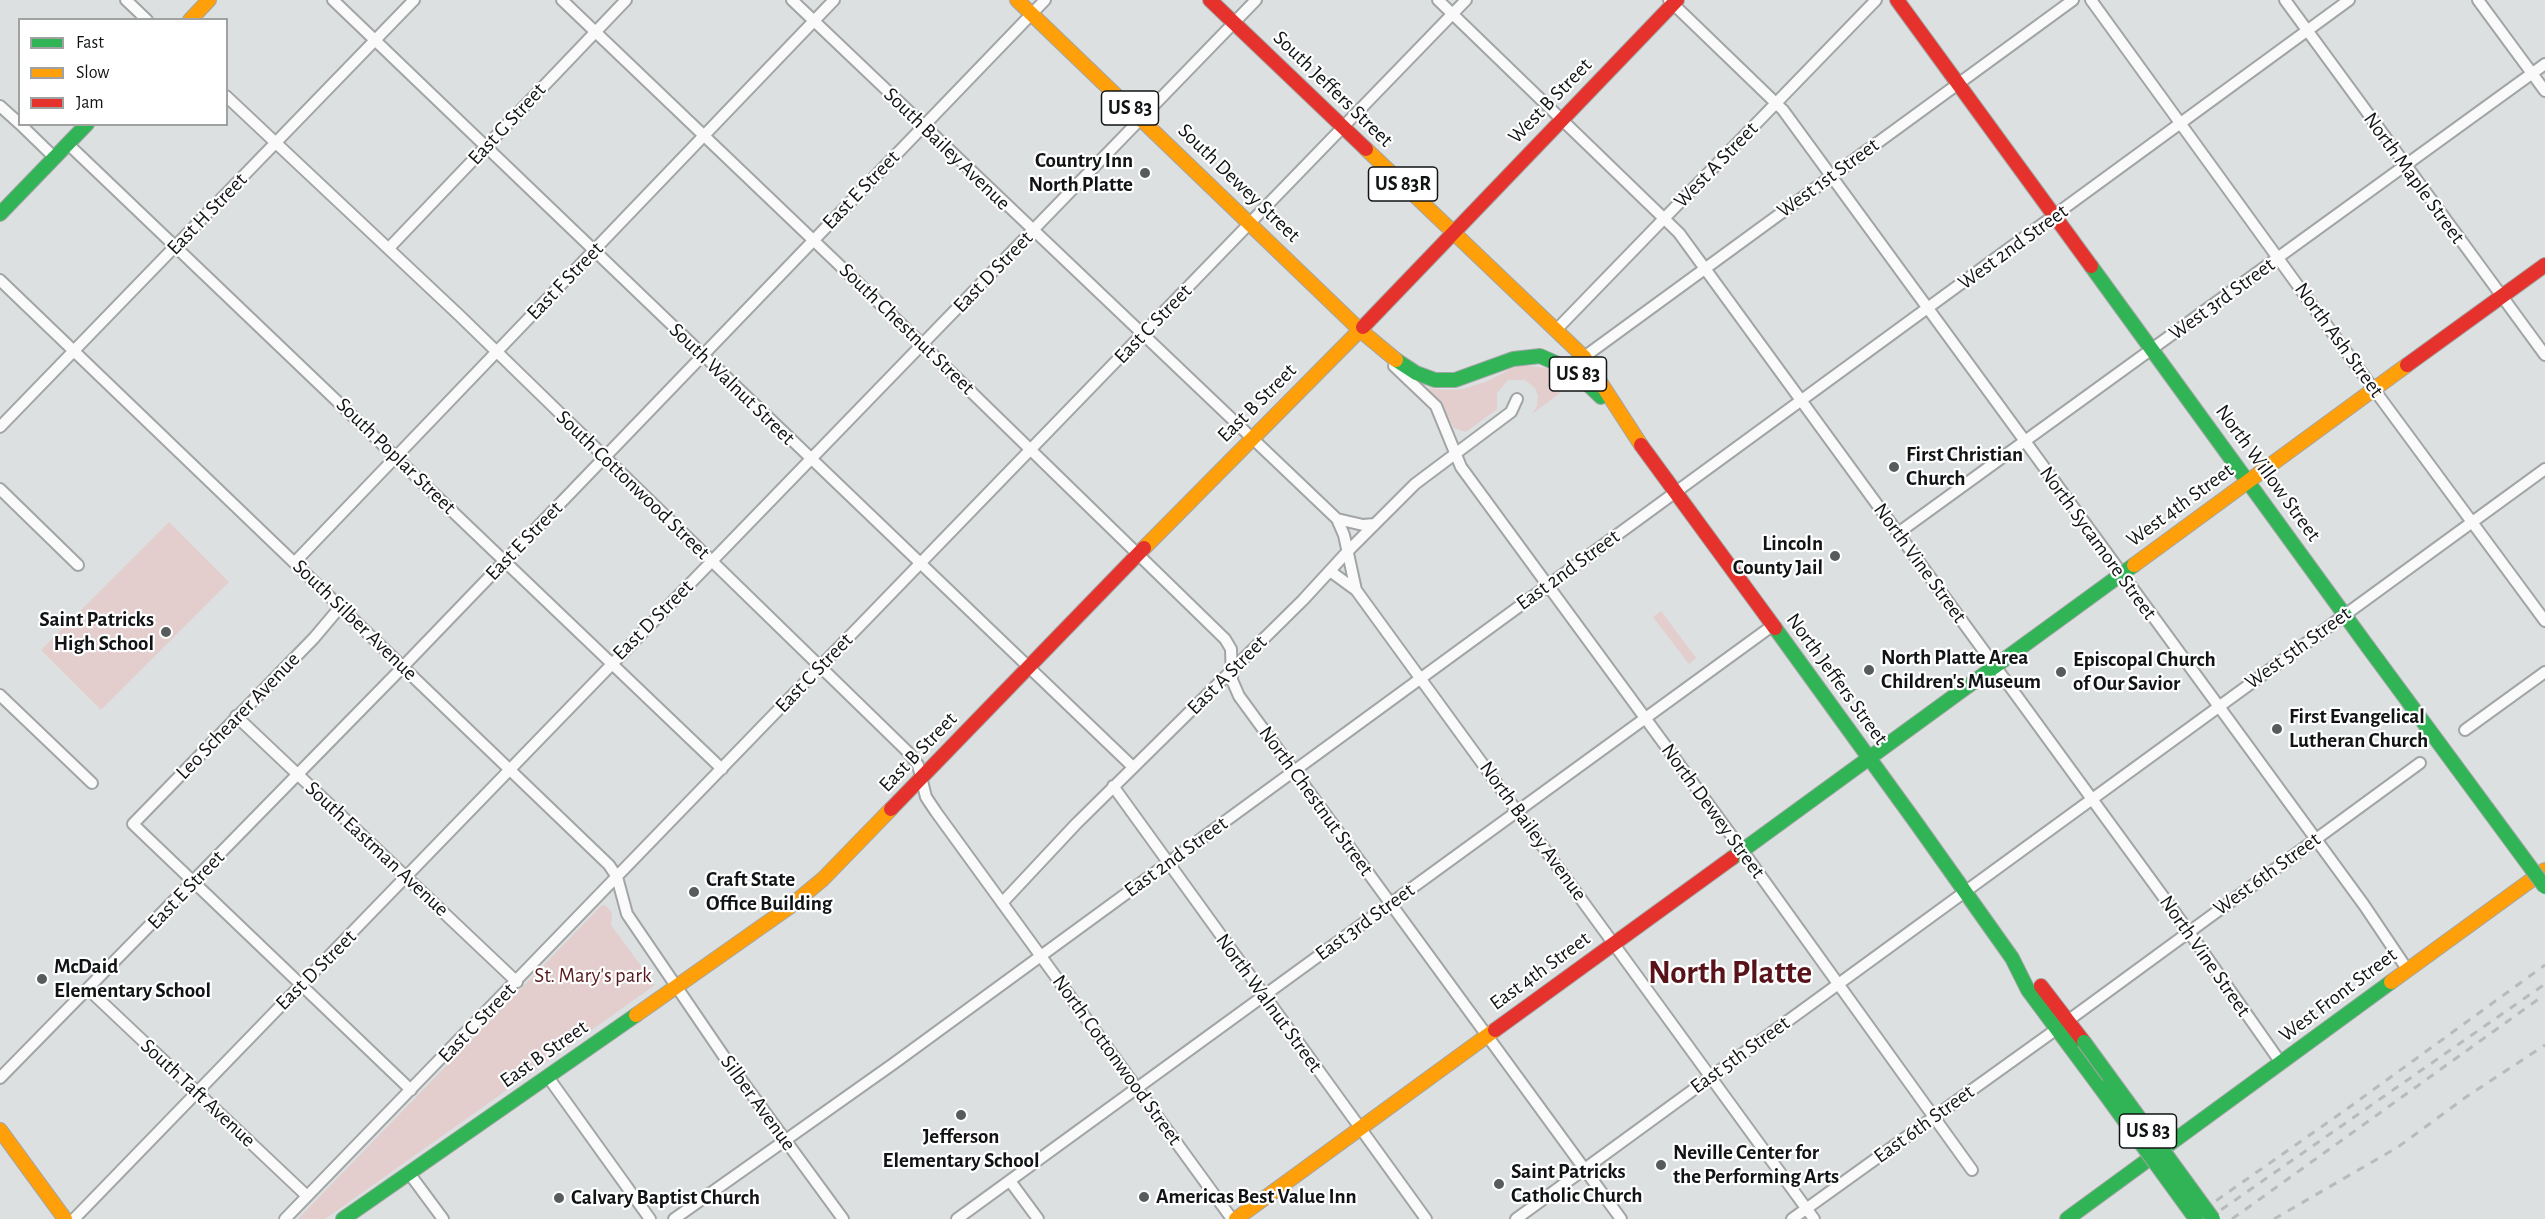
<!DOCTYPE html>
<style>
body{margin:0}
#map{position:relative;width:2545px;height:1219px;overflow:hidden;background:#dce0e1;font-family:"Alegreya Sans",sans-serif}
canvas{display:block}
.legend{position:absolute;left:18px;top:18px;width:210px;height:108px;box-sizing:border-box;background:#fff;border:2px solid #a0a1a1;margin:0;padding:8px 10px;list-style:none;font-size:18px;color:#111314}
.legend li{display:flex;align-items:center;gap:12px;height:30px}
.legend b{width:30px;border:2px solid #a0a1a1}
</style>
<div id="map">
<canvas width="2545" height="1219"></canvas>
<ul class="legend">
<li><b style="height:8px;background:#30b455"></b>Fast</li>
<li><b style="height:8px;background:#ff9f0a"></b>Slow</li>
<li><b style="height:8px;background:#e5322d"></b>Jam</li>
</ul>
</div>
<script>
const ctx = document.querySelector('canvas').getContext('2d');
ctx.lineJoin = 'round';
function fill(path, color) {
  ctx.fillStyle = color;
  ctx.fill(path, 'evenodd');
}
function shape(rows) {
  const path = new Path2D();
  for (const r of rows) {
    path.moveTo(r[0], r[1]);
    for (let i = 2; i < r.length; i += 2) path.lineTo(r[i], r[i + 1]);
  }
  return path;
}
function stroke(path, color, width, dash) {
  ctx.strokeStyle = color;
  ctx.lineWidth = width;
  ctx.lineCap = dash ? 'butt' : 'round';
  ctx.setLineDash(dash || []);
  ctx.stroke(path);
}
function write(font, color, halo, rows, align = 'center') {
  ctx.font = font + ' "Alegreya Sans",sans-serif';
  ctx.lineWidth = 4.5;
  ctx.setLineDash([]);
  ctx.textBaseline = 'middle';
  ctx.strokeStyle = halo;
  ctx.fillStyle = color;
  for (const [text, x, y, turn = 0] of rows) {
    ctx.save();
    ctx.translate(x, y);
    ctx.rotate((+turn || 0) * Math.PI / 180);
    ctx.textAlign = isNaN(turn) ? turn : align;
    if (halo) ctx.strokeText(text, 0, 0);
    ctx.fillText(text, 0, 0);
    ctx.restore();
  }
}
const green = shape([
 [1524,365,1552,369,1567,375,1575,382,1532,414,1537,406,1538,396,1535,388,1525,380,1508,380,1497,393,1497,409,1466,432,1454,428,1440,402,1427,388,1446,390,1463,389,1488,381,1512,368],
 [169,522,229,582,101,710,41,650],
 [1661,611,1696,658,1689,664,1653,617],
 [605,905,612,913,611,925,655,985,325,1219,298,1219,601,906]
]);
const street = shape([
 [126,0,147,20],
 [333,0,1133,767],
 [562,0,923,345,1225,639,1231,649,1232,680,1239,696,1621,1219],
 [792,0,1337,519,1344,535,1356,590,1814,1219],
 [1438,0,1679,233,2189,932,2281,1063],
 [1669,0,1783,110,2364,905,2407,969],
 [2091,0,2325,323,2545,621],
 [2285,0,2545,355],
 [2478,0,2545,91],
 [226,96,460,316,908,752,918,765,926,797,936,812,1232,1219],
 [0,106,20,124],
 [20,124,55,158],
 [68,144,722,769],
 [389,248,626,0],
 [0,280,609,865,617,877,627,914,723,1055,843,1219],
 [1556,330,1876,0],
 [1584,357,2073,0],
 [1394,366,1436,406,1461,467,1742,850,1972,1170],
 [0,427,414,0],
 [0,489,78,565],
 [1337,519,1363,525,1375,524],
 [1898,533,2545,64],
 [295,562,834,0],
 [1330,571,1356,590],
 [341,606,314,638,133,824,411,1090],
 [0,695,92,783],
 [236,716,517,982],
 [2465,730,2545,672],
 [1113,786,1426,1219],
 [1002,903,1076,824,1303,600,1348,551,1415,484,1511,412,1517,399],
 [88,989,307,1196],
 [548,1077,650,1219],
 [0,1078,394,676,1045,0],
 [409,1173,443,1219],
 [1010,1181,1038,1219],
 [74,1219,1256,0],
 [285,1219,1466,0],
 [674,1219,893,1064,2349,0],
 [957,1219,1772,626],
 [1516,1219,2545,469],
 [1792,1219,2047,1036,2420,763]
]);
const fast = shape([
 [0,214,87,124],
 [2091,266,2368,647],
 [1396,360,1416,373,1435,380,1455,380,1513,359,1540,356,1574,371,1601,397],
 [1775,628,1917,824,2012,958,2028,990,2100,1087],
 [1732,858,2134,565],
 [343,1219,636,1015],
 [2067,1219,2391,982]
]);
const slow = shape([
 [1017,0,1360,330,1396,360],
 [190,20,209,0],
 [1366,149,1584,357,1641,445],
 [1144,548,1363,327],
 [2134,565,2407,365],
 [2391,982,2545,870],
 [636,1015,788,908,823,879,891,809],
 [0,1130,65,1219],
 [1236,1219,1495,1030]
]);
const jam = shape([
 [1210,0,1366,149],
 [1897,0,2091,266],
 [1363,327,1677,0],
 [2407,365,2545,265],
 [1641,445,1775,628],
 [891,809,1144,548],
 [2041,986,2084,1042],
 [1495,1030,1732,858]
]);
const rail = shape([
 [2190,1219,2344,1111,2545,965],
 [2208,1219,2545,984],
 [2232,1219,2540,998],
 [2274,1219,2398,1147,2466,1097,2545,1045]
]);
const fastBridge = shape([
 [2368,647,2545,887],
 [2084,1042,2213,1219],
 [2100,1087,2196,1219]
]);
const markers = [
 [1145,173,6,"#585b5c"],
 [1894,467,6,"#585b5c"],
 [1835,556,6,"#585b5c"],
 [166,632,6,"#585b5c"],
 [1869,670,6,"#585b5c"],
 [2061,672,6,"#585b5c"],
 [2277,729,6,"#585b5c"],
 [694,892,6,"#585b5c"],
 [42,979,6,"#585b5c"],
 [961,1115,6,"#585b5c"],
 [1661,1165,6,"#585b5c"],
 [1499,1184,6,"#585b5c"],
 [1144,1197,6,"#585b5c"],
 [559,1198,6,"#585b5c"]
];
const shields = [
 [1130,108,57],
 [1403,184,69],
 [1578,374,57],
 [2148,1131,57]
];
const shieldNames = [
 ["US 83",1130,108],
 ["US 83R",1403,184],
 ["US 83",1578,374],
 ["US 83",2148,1131]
];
const streetNames = [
 ["South Jeffers Street",1333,89,44],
 ["West B Street",1550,101,-46],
 ["East G Street",507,124,-47],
 ["South Bailey Avenue",947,149,44],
 ["West A Street",1716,165,-46],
 ["West 1st Street",1828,178,-36],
 ["North Maple Street",2414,178,54],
 ["South Dewey Street",1239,183,44],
 ["East E Street",861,190,-46],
 ["East H Street",207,214,-46],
 ["West 2nd Street",2013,247,-36],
 ["East D Street",993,272,-46],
 ["East F Street",565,281,-46],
 ["West 3rd Street",2222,299,-36],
 ["East C Street",1153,324,-46],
 ["South Chestnut Street",907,329,44],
 ["North Ash Street",2339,340,54],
 ["South Walnut Street",732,384,44],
 ["East B Street",1257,403,-45],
 ["South Poplar Street",396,456,44],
 ["North Willow Street",2268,473,54],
 ["South Cottonwood Street",633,485,44],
 ["West 4th Street",2180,505,-36],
 ["East E Street",524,541,-46],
 ["North Sycamore Street",2098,543,54],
 ["North Vine Street",1920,563,54],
 ["East 2nd Street",1568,570,-36],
 ["South Silber Avenue",355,620,44],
 ["East D Street",653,620,-45],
 ["West 5th Street",2298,648,-36],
 ["East C Street",814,673,-46],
 ["East A Street",1227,675,-45],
 ["North Jeffers Street",1837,679,54],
 ["Leo Schearer Avenue",238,716,-46],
 ["East B Street",918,752,-46],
 ["North Chestnut Street",1316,801,54],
 ["North Dewey Street",1713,811,54],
 ["North Bailey Avenue",1533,831,54],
 ["South Eastman Avenue",377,849,43],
 ["East 2nd Street",1176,857,-36],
 ["West 6th Street",2267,874,-36],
 ["East E Street",186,890,-46],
 ["East 3rd Street",1365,922,-36],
 ["North Vine Street",2205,956,55],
 ["East D Street",316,970,-45],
 ["East 4th Street",1540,971,-36],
 ["West Front Street",2338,995,-37],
 ["North Walnut Street",1269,1003,54],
 ["East C Street",477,1023,-46],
 ["East B Street",544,1054,-35],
 ["East 5th Street",1740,1055,-36],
 ["North Cottonwood Street",1117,1060,54],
 ["South Taft Avenue",198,1093,43],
 ["Silber Avenue",758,1103,54],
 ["East 6th Street",1924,1124,-36]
];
const poiNames = [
 ["Country Inn",1133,161,"right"],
 ["North Platte",1133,185,"right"],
 ["First Christian",1906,455],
 ["Church",1906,479],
 ["Lincoln",1823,544,"right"],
 ["County Jail",1823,568,"right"],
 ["Saint Patricks",154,620,"right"],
 ["High School",154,644,"right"],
 ["North Platte Area",1881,658],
 ["Children's Museum",1881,682],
 ["Episcopal Church",2073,660],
 ["of Our Savior",2073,684],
 ["First Evangelical",2289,717],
 ["Lutheran Church",2289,741],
 ["Craft State",706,880],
 ["Office Building",706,904],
 ["McDaid",54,967],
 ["Elementary School",54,991],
 ["Jefferson",961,1137,"center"],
 ["Elementary School",961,1161,"center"],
 ["Neville Center for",1673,1153],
 ["the Performing Arts",1673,1177],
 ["Saint Patricks",1511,1172],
 ["Catholic Church",1511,1196],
 ["Americas Best Value Inn",1156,1197],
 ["Calvary Baptist Church",571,1198]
];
const parkNames = [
 ["St. Mary's park",593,976]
];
const townNames = [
 ["North Platte",1730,973]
];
fill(green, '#e3cdcd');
stroke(street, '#a2a5a5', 14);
stroke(fast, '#a2a5a5', 16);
stroke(slow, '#a2a5a5', 16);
stroke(jam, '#a2a5a5', 16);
stroke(street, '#fafafa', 10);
stroke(fast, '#30b455', 14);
stroke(slow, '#ff9f0a', 14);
stroke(jam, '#e5322d', 14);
stroke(rail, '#b9baba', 3, [8, 8]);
stroke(fastBridge, '#a2a5a5', 16, []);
stroke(fastBridge, '#30b455', 14);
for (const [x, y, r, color] of markers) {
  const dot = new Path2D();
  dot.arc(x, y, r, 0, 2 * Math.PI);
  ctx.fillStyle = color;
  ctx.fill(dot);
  stroke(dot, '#fff', 2);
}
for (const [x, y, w] of shields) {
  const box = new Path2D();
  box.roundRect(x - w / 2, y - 17, w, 34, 4.5);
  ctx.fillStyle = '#fff';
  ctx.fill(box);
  stroke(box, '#111314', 1.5);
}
write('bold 20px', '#111314', null, shieldNames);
write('21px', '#111314', '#fff', streetNames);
write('bold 21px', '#111314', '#fff', poiNames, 'left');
write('21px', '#56171c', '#fff', parkNames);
write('bold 33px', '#58131a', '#fff', townNames);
</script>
